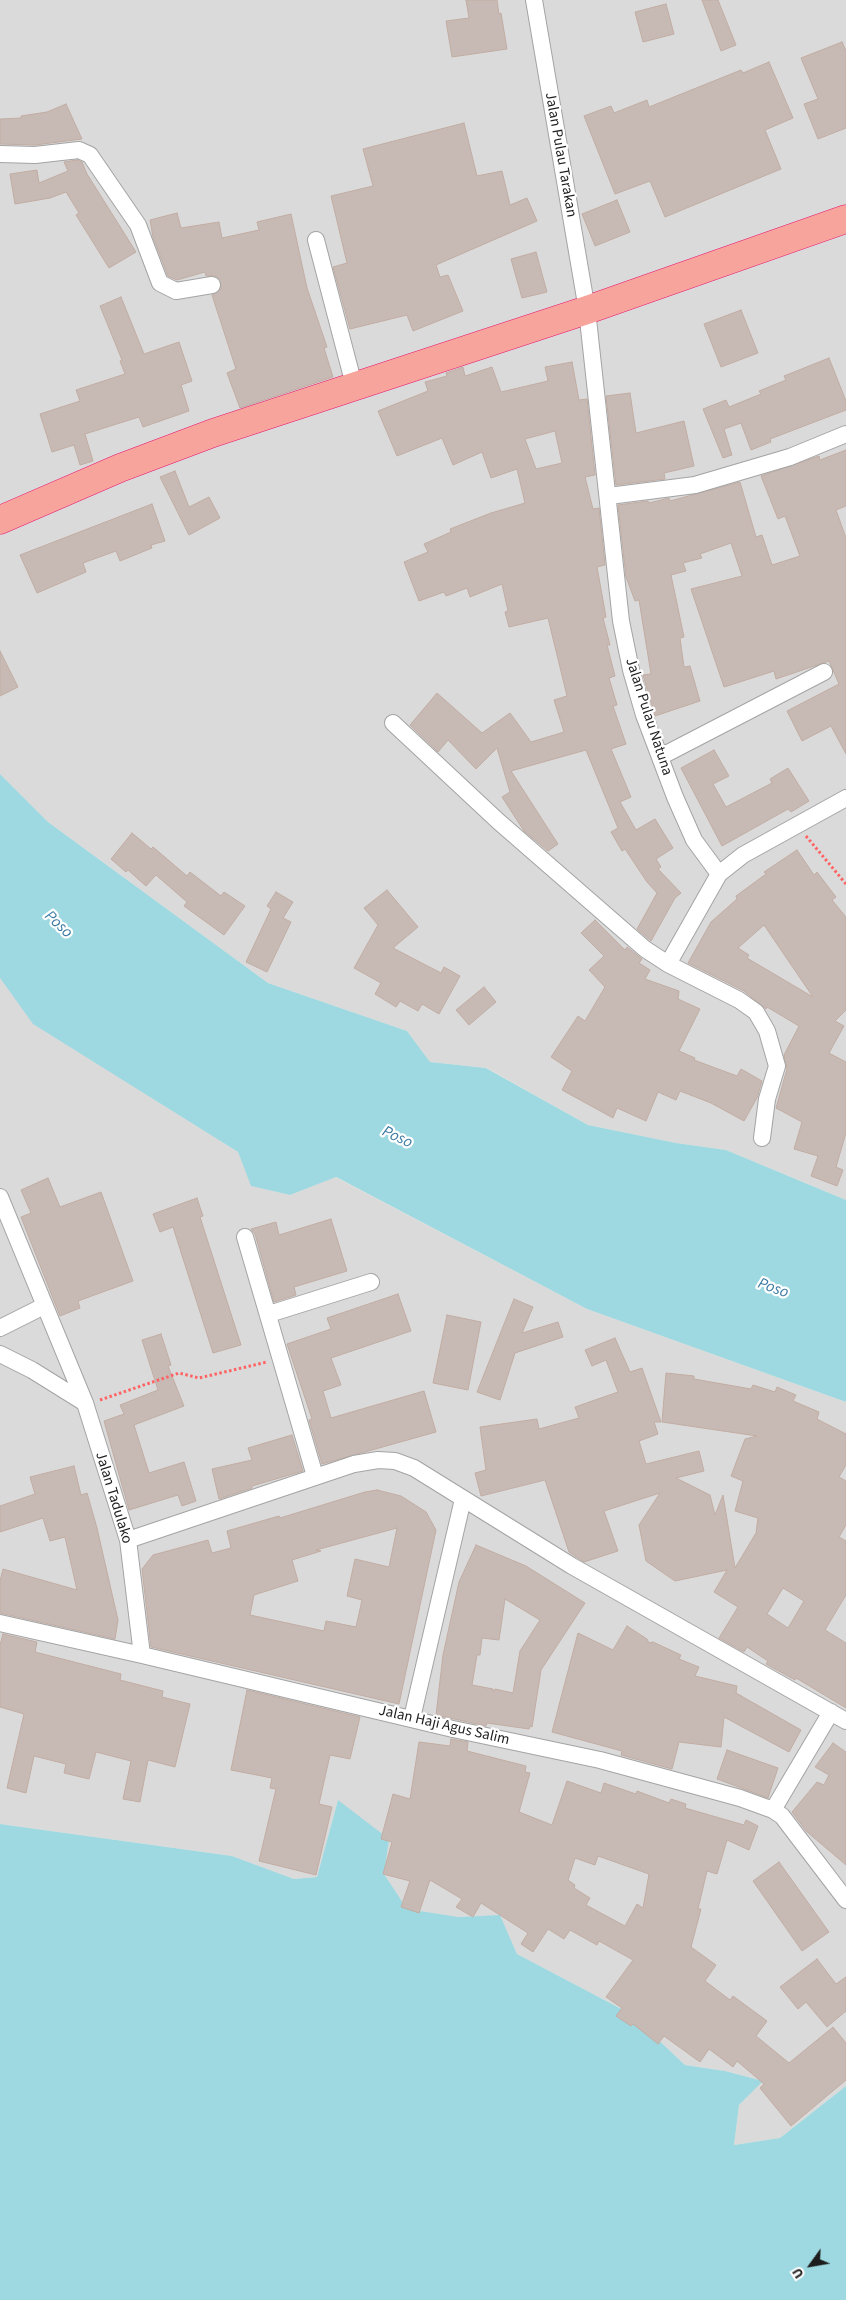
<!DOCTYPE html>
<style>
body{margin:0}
#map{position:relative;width:846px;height:2300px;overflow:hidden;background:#efe9e2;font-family:"Source Sans 3",sans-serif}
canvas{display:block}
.north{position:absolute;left:786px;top:2240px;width:50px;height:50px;-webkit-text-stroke:4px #fff;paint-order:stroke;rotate:238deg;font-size:14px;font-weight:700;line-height:20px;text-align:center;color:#1d1d1d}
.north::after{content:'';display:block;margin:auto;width:18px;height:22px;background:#1d1d1d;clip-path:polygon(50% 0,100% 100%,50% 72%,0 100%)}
</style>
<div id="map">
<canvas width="846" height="2300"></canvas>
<div class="north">U</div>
</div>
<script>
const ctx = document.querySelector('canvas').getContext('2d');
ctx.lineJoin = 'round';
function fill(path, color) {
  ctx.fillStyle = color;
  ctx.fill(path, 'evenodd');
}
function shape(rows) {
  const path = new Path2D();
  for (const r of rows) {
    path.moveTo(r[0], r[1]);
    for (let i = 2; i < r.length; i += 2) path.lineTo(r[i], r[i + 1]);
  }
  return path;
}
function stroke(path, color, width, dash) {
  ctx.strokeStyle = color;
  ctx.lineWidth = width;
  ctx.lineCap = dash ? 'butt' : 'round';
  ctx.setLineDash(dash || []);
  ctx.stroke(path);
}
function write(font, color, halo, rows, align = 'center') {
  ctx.font = font + ' "Source Sans 3",sans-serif';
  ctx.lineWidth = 4.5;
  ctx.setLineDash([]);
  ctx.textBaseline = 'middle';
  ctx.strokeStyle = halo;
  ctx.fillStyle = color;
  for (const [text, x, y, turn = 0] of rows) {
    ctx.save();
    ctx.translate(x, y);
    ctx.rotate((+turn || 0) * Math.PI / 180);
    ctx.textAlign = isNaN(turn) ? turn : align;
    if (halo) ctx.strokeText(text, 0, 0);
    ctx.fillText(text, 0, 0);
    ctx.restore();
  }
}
const residential = shape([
 [0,0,846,0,846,1200,726,1150,676,1143,588,1125,487,1068,430,1062,407,1031,268,983,48,822,0,774],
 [0,978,34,1024,238,1152,252,1186,290,1195,335,1177,587,1309,846,1402,846,2086,780,2138,734,2145,739,2105,762,2081,725,2071,685,2065,631,2014,517,1954,500,1916,459,1917,406,1909,338,1800,317,1877,294,1879,232,1856,0,1824]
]);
const water = shape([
 [0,774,48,822,268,983,407,1031,430,1062,486,1068,588,1125,676,1143,726,1150,846,1200,846,1402,587,1309,336,1177,290,1195,251,1186,238,1152,33,1024,0,978],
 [338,1800,389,1839,384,1874,407,1909,459,1917,500,1915,517,1954,631,2014,685,2065,725,2071,763,2081,739,2105,734,2145,780,2138,846,2086,846,2300,0,2300,0,1824,232,1856,294,1879,317,1877]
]);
const building = shape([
 [466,0,497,0,499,14,501,13,507,49,452,57,446,21,469,18,466,0],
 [702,0,718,0,736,45,721,51,702,0],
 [666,4,674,34,643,42,635,12,666,4],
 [842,42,846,51,846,128,818,139,804,104,818,99,801,58,842,42],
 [769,62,793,118,765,130,781,169,665,217,650,181,615,194,584,116,611,106,614,113,647,100,649,107,741,70,743,73,769,62],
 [66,104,82,139,35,145,0,144,0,119,21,118,21,116,47,112,66,104],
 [464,123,477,176,502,171,510,205,527,198,537,221,436,265,440,277,448,275,463,311,413,331,407,315,350,329,333,267,347,263,331,196,373,186,363,149,464,123],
 [77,160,82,162,87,174,136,252,109,268,76,215,79,213,66,192,50,198,15,204,10,174,37,170,39,183,68,171,64,162,77,160],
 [617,200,630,232,595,246,582,214,617,200],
 [177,213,181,228,219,222,222,238,259,230,257,222,291,214,307,288,327,347,324,348,333,377,240,408,227,373,236,369,212,295,221,289,220,279,215,276,206,276,205,272,177,280,168,276,153,237,150,220,177,213],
 [536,252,547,292,522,298,511,259,536,252],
 [121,297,144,354,179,342,192,381,181,385,189,411,143,427,139,417,85,434,93,461,80,465,74,445,52,452,40,414,80,401,76,390,125,374,120,361,122,360,100,306,121,297],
 [741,310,758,353,721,367,704,324,741,310],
 [829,358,846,401,846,410,770,439,771,442,751,450,741,423,724,429,732,455,723,458,703,409,726,400,729,407,761,394,759,391,786,380,784,376,829,358],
 [572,362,579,400,587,399,595,475,585,477,593,509,599,508,605,565,597,567,606,617,603,618,610,645,607,645,615,676,609,678,617,705,613,706,626,744,611,749,631,797,620,802,636,830,655,819,673,848,656,859,661,867,658,869,681,893,675,898,651,941,637,929,657,893,647,882,625,849,622,851,611,832,618,828,586,750,511,771,558,844,548,851,524,831,502,797,510,792,497,748,476,769,448,740,438,752,410,725,437,693,482,733,510,713,531,742,564,732,554,700,567,696,548,618,509,627,505,612,508,611,502,584,470,597,467,588,446,596,444,592,419,601,404,562,428,552,424,544,451,532,450,529,491,513,525,503,517,469,491,478,482,452,453,465,442,438,397,456,378,411,428,391,425,382,447,376,446,373,463,367,465,376,492,367,501,392,548,381,545,367,572,362],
 [555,431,562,463,536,469,525,439,555,431],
 [630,393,636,433,684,421,694,466,664,473,665,479,616,485,606,396,630,393],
 [846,450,846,506,836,510,846,538,846,754,831,726,802,741,787,711,839,684,829,661,776,679,774,671,724,687,691,589,742,576,731,543,700,554,702,558,683,563,686,571,671,575,684,637,680,638,684,667,690,666,700,701,655,716,643,675,651,674,639,600,635,601,626,577,618,505,648,501,649,503,669,498,670,501,740,482,756,537,762,535,772,565,800,556,785,516,778,519,761,476,819,456,820,460,846,450],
 [175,471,189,507,209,497,220,518,189,535,160,477,175,471],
 [152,504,165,541,151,545,152,548,120,561,116,551,83,563,86,572,37,593,20,555,152,504],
 [0,651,18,687,0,696,0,651],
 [714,750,729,776,713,784,726,807,772,783,770,779,788,768,809,801,791,812,788,809,722,846,681,768,714,750],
 [132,833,151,849,153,847,187,876,190,872,221,896,224,892,245,906,224,935,184,906,187,902,156,875,146,886,128,870,126,872,111,859,132,833],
 [797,850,814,875,817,872,836,897,832,900,846,917,846,1010,835,1021,844,1026,829,1053,846,1062,846,1133,836,1167,843,1170,837,1186,811,1176,818,1156,794,1149,802,1122,776,1108,787,1069,784,1055,799,1026,767,1007,766,1009,744,991,688,963,711,922,737,899,736,896,766,874,764,872,797,850],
 [764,925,813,997,747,958,749,955,738,948,764,925],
 [387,890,418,927,393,948,441,973,444,967,460,976,439,1014,422,1004,418,1011,400,1001,396,1007,375,994,381,983,354,968,378,925,364,908,387,890],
 [276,892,293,902,283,918,291,922,267,972,246,962,271,909,267,906,276,892],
 [595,920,625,950,627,947,642,959,639,963,650,970,645,979,679,991,678,999,700,1009,679,1051,695,1058,694,1060,737,1076,741,1069,762,1081,757,1098,744,1121,711,1103,680,1091,676,1100,658,1092,646,1121,617,1108,613,1118,562,1090,572,1071,551,1057,578,1016,585,1021,605,987,589,970,604,956,581,933,595,920],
 [484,987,496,1002,469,1025,456,1010,484,987],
 [48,1178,60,1207,101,1192,133,1281,78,1301,80,1308,60,1316,21,1217,31,1213,21,1190,48,1178],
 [197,1198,203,1216,200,1217,241,1345,213,1353,173,1227,160,1232,153,1214,197,1198],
 [331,1219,347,1271,294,1287,296,1295,274,1302,255,1234,251,1229,276,1222,279,1235,331,1219],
 [398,1294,411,1331,331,1358,341,1385,323,1391,331,1418,424,1391,436,1432,322,1464,309,1420,312,1419,287,1344,331,1329,327,1318,398,1294],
 [514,1299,533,1307,522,1333,558,1322,563,1337,515,1353,500,1400,477,1392,514,1299],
 [447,1315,481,1322,468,1390,433,1383,447,1315],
 [161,1334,171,1365,168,1366,184,1406,134,1425,149,1473,184,1462,196,1501,182,1506,178,1495,129,1510,104,1421,124,1414,120,1405,158,1390,142,1340,161,1334],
 [615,1338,630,1372,642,1368,661,1422,654,1422,658,1434,639,1441,646,1464,699,1451,704,1471,676,1478,710,1495,715,1515,723,1495,735,1568,756,1533,758,1518,735,1511,743,1481,731,1476,745,1439,757,1436,662,1422,666,1373,694,1376,694,1379,751,1389,753,1385,775,1392,777,1387,796,1395,793,1401,819,1412,817,1419,846,1434,846,1465,839,1477,846,1481,846,1525,839,1537,846,1541,846,1595,825,1630,846,1643,846,1708,796,1678,795,1680,766,1664,768,1661,747,1647,744,1652,719,1638,738,1607,714,1592,727,1570,675,1581,646,1561,639,1525,660,1493,604,1511,618,1551,584,1562,569,1552,545,1480,481,1496,475,1473,486,1470,480,1427,537,1419,539,1429,579,1418,575,1407,618,1392,606,1360,592,1366,585,1350,615,1338],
 [783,1588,804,1601,788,1628,767,1614,783,1588],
 [292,1435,303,1471,252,1486,252,1488,219,1499,212,1469,252,1460,248,1448,292,1435],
 [74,1466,81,1495,87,1493,97,1528,118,1620,115,1639,0,1613,0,1581,3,1569,77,1590,65,1537,50,1541,43,1518,0,1532,0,1506,35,1494,30,1477,74,1466],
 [377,1490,401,1496,426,1512,436,1530,399,1704,151,1647,142,1569,153,1555,208,1540,212,1553,231,1548,227,1531,279,1516,280,1518,365,1492,377,1490],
 [397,1528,389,1567,355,1559,347,1596,362,1600,356,1627,326,1621,324,1631,250,1615,254,1595,298,1581,292,1560,321,1551,316,1550,397,1528],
 [476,1545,526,1566,585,1603,541,1670,532,1727,530,1726,529,1729,487,1723,486,1726,436,1715,443,1655,459,1582,476,1545],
 [505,1599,540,1620,520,1651,513,1693,495,1689,493,1692,493,1689,472,1685,477,1655,480,1655,482,1638,499,1640,505,1599],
 [627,1626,647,1639,649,1643,653,1642,681,1655,679,1659,699,1667,695,1676,737,1686,736,1693,801,1730,789,1752,724,1717,721,1747,679,1742,672,1769,621,1755,622,1751,552,1732,578,1633,613,1650,627,1626],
 [3,1634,37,1642,35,1652,121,1674,120,1680,163,1691,162,1697,190,1704,175,1767,148,1760,140,1802,123,1799,131,1761,96,1752,89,1779,64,1773,66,1764,34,1756,26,1793,7,1788,24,1714,0,1707,0,1645,3,1634],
 [247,1690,360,1717,350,1759,330,1755,319,1804,332,1807,316,1875,259,1861,276,1789,270,1788,272,1778,231,1770,247,1690],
 [451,1739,468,1742,467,1751,526,1766,525,1772,530,1773,519,1812,552,1825,567,1781,601,1793,604,1783,636,1794,637,1791,669,1803,671,1799,686,1804,685,1808,744,1825,746,1820,758,1826,749,1850,727,1840,717,1874,707,1871,698,1909,701,1909,691,1947,716,1965,705,1981,730,2000,733,1996,767,2021,756,2036,789,2063,833,2027,846,2043,846,2080,791,2126,760,2088,764,2084,737,2061,733,2067,709,2049,700,2062,664,2036,658,2044,633,2024,631,2026,616,2016,622,2008,606,1997,633,1960,599,1941,597,1945,570,1930,564,1939,548,1929,533,1952,521,1944,528,1933,481,1903,473,1917,456,1907,462,1899,430,1880,419,1913,401,1907,410,1881,383,1874,392,1842,381,1839,393,1794,410,1799,419,1742,450,1746,451,1739],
 [598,1856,649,1874,643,1908,637,1904,625,1926,586,1905,590,1898,574,1888,575,1885,568,1880,575,1858,595,1865,598,1856],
 [833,1743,846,1752,846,1865,806,1831,792,1812,817,1782,824,1785,829,1775,815,1767,833,1743],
 [727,1750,778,1768,768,1798,717,1779,727,1750],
 [779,1862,829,1932,802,1951,753,1881,779,1862],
 [817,1959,836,1984,846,1977,846,2011,827,2027,806,2002,798,2009,780,1987,817,1959]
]);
const path = shape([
 [806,836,846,884],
 [100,1400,179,1373,199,1378,267,1362]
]);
const minor = shape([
 [534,0,587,310,621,621,631,670,644,715,675,797,694,840,719,874,743,855,846,798],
 [0,154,35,155,79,150,90,155,138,225,160,283,176,291,212,285],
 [316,240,354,385],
 [609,496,695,485,790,457,846,434],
 [393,723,498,821,645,949,668,964,739,1000,756,1012,767,1031,777,1066,767,1099,762,1138],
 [660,757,824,672],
 [668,964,719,874],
 [0,1197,85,1403,128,1540,142,1655],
 [245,1237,315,1476],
 [269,1314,371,1282],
 [0,1328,44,1306],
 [0,1354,32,1370,85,1403],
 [128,1540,354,1464,378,1460,395,1461,414,1468,572,1566,846,1721],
 [0,1623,142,1655,453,1729,600,1760,740,1798,773,1810,782,1816,846,1900],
 [412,1718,463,1499],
 [773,1810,831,1712]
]);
const trunk = shape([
 [0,520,120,468,213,433,587,310,846,219]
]);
const streetNames = [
 ["Jalan Pulau Tarakan",560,155,80],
 ["Jalan Pulau Natuna",648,717,72],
 ["Jalan Tadulako",113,1498,73],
 ["Jalan Haji Agus Salim",444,1726,13]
];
const waterNames = [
 ["Poso",58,925,43],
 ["Poso",397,1138,25],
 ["Poso",773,1289,20]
];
fill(residential, '#dbdada');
fill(water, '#9ed9e1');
fill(building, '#c7bab5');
stroke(building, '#c2ada3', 1);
stroke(minor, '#a4a4a4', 18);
stroke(trunk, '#e71573', 29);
stroke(path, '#ff6363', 3, [2.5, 2.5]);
stroke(minor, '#fff', 16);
stroke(trunk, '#f6a49c', 28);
write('15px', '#1d1d1d', '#fff', streetNames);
write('italic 16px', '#3d7ba4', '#fff', waterNames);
</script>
